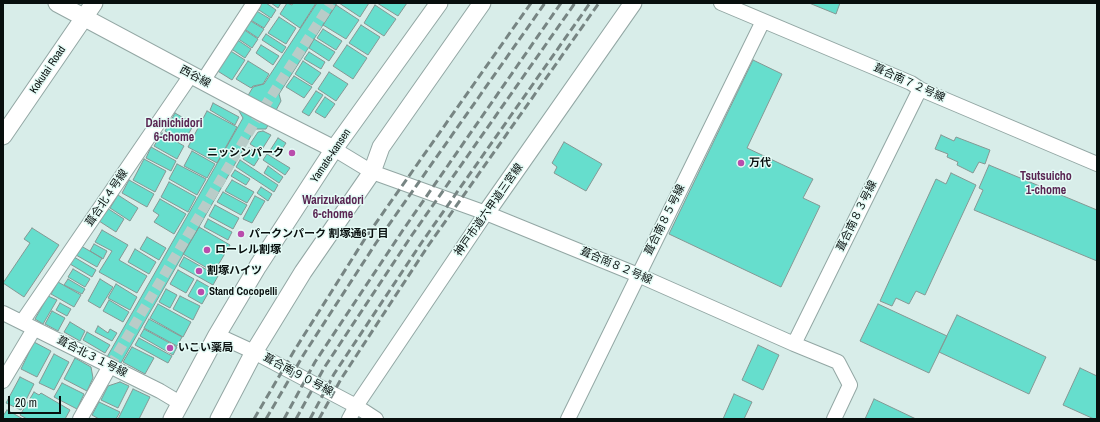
<!DOCTYPE html>
<meta charset="utf-8">
<style>
body{margin:0}
#map{position:relative;width:1100px;height:422px;overflow:hidden;background:#d8ede9;font-family:"Archivo Narrow",sans-serif}
canvas{display:block}
.frame{position:absolute;inset:0;border:4px solid #080f0e;pointer-events:none}
.scale{position:absolute;left:8px;top:396px;width:53px;height:18px;box-sizing:border-box;border:2px solid #080f0e;border-top:0;padding-left:5px;font-size:12px;line-height:14px;white-space:nowrap;color:#080f0e;-webkit-text-stroke:3px #e5fbf6;paint-order:stroke}
</style>
<div id="map">
<canvas width="1100" height="422"></canvas>
<div class="frame"></div>
<div class="scale">20 m</div>
</div>
<script>
const ctx = document.querySelector('canvas').getContext('2d');
ctx.lineJoin = 'round';
function fill(path, color) {
  ctx.fillStyle = color;
  ctx.fill(path, 'evenodd');
}
function shape(rows) {
  const path = new Path2D();
  for (const r of rows) {
    path.moveTo(r[0], r[1]);
    for (let i = 2; i < r.length; i += 2) path.lineTo(r[i], r[i + 1]);
  }
  return path;
}
function stroke(path, color, width, dash) {
  ctx.strokeStyle = color;
  ctx.lineWidth = width;
  ctx.lineCap = dash ? 'butt' : 'round';
  ctx.setLineDash(dash || []);
  ctx.stroke(path);
}
function write(font, color, halo, rows, align = 'center') {
  ctx.font = font + ' "Archivo Narrow","Noto Sans JP",sans-serif';
  ctx.lineWidth = 3;
  ctx.setLineDash([]);
  ctx.textBaseline = 'middle';
  ctx.strokeStyle = halo;
  ctx.fillStyle = color;
  for (const [text, x, y, turn = 0] of rows) {
    ctx.save();
    ctx.translate(x, y);
    ctx.rotate((+turn || 0) * Math.PI / 180);
    ctx.textAlign = isNaN(turn) ? turn : align;
    if (halo) ctx.strokeText(text, 0, 0);
    ctx.fillText(text, 0, 0);
    ctx.restore();
  }
}
const building = shape([
 [259,3,266,3,276,10,271,18,256,8,259,3],
 [271,3,281,3,278,8,271,3],
 [287,3,292,5,293,3,316,3,300,28,280,14,287,3],
 [317,3,337,3,279,94,281,101,266,129,255,129,121,363,128,367,97,358,99,353,107,357,243,118,239,111,253,87,264,84,317,3],
 [339,3,369,3,360,17,339,3],
 [377,3,407,3,398,16,377,3],
 [809,3,840,3,836,14,809,3],
 [336,5,359,20,346,39,323,25,336,5],
 [375,5,396,19,384,36,364,23,375,5],
 [255,10,270,19,264,28,249,19,255,10],
 [279,17,296,28,286,44,268,33,279,17],
 [249,20,264,29,258,38,243,28,249,20],
 [361,25,380,37,368,55,349,43,361,25],
 [243,29,258,39,252,48,237,38,243,29],
 [323,29,342,41,336,50,317,38,323,29],
 [266,34,286,47,282,53,262,40,266,34],
 [236,39,251,49,245,58,230,48,236,39],
 [314,39,335,52,329,61,309,48,314,39],
 [261,45,279,56,273,65,256,53,261,45],
 [347,45,367,58,353,79,333,66,347,45],
 [229,50,245,60,232,80,216,70,229,50],
 [309,52,325,62,321,69,304,59,309,52],
 [753,60,782,74,747,148,813,179,803,198,820,206,781,287,669,234,753,60],
 [248,61,269,74,263,84,253,86,251,88,236,79,248,61],
 [303,61,321,73,312,85,295,74,303,61],
 [329,72,348,84,336,101,318,89,329,72],
 [294,76,312,87,304,98,286,87,294,76],
 [316,91,323,95,309,116,302,112,316,91],
 [325,97,335,104,325,118,315,112,325,97],
 [213,103,239,117,235,125,210,110,213,103],
 [207,111,237,127,217,163,188,147,207,111],
 [175,113,194,124,184,142,165,131,175,113],
 [263,131,271,135,261,151,250,144,258,132,263,131],
 [162,133,184,146,177,159,154,146,162,133],
 [941,135,954,141,956,137,990,150,985,164,979,162,973,173,957,165,958,162,947,157,948,154,935,149,941,135],
 [278,138,286,143,277,157,269,152,278,138],
 [564,142,602,164,586,191,554,173,557,167,552,163,564,142],
 [151,147,176,161,171,171,146,158,151,147],
 [249,148,261,155,254,166,243,159,249,148],
 [192,151,215,164,207,178,184,166,192,151],
 [267,154,290,168,285,175,263,160,267,154],
 [144,159,166,171,155,192,133,180,144,159],
 [240,160,278,185,274,192,236,167,240,160],
 [177,164,206,179,197,195,169,179,177,164],
 [989,165,1097,210,1097,261,974,210,983,190,979,188,989,165],
 [268,166,283,177,279,183,264,173,268,166],
 [235,170,250,179,246,185,231,176,235,170],
 [951,173,976,185,925,295,916,291,909,304,896,298,892,306,880,301,936,179,946,184,951,173],
 [129,180,154,194,147,207,122,193,129,180],
 [232,180,254,192,247,203,225,191,232,180],
 [169,182,196,197,188,212,161,197,169,182],
 [261,187,272,194,268,201,257,193,261,187],
 [223,192,247,205,241,215,217,202,223,192],
 [118,195,138,208,130,221,110,208,118,195],
 [255,196,265,201,252,223,243,219,255,196],
 [160,199,186,214,174,234,154,222,159,215,153,211,160,199],
 [215,205,239,218,233,229,209,216,215,205],
 [107,208,124,219,116,232,99,221,107,208],
 [208,219,232,232,228,240,204,227,208,219],
 [199,227,230,245,214,272,183,254,199,227],
 [32,228,59,245,24,297,3,283,30,243,24,239,32,228],
 [102,230,128,245,119,260,147,276,137,293,99,272,112,251,95,242,102,230],
 [147,237,166,248,159,260,140,249,147,237],
 [94,244,107,251,103,259,90,251,94,244],
 [81,246,102,258,97,267,76,255,81,246],
 [135,249,156,262,149,274,128,262,135,249],
 [74,257,96,270,92,277,70,264,74,257],
 [184,257,218,276,213,285,179,266,184,257],
 [73,269,90,279,85,287,68,277,73,269],
 [178,270,194,279,186,293,170,284,178,270],
 [68,279,85,289,82,294,64,285,68,279],
 [100,279,113,287,100,308,88,301,100,279],
 [197,280,211,288,202,304,188,296,197,280],
 [58,282,81,295,74,307,51,294,58,282],
 [116,284,137,297,130,310,108,298,116,284],
 [166,289,177,295,170,308,159,302,166,289],
 [48,296,57,300,43,324,35,319,48,296],
 [180,296,200,306,193,320,173,309,180,296],
 [109,300,129,312,123,322,103,311,109,300],
 [60,303,71,309,67,316,56,310,60,303],
 [158,304,191,322,183,337,150,318,158,304],
 [878,304,947,336,929,373,860,341,878,304],
 [52,311,65,318,58,331,45,324,52,311],
 [957,315,1046,357,1029,394,939,352,957,315],
 [149,319,182,337,177,346,144,328,149,319],
 [70,322,85,331,80,341,64,332,70,322],
 [98,326,108,333,110,329,117,333,112,341,95,332,98,326],
 [144,329,177,347,173,355,140,336,144,329],
 [87,332,110,345,105,353,83,340,87,332],
 [139,338,172,356,168,363,135,345,139,338],
 [34,342,51,351,37,377,21,369,34,342],
 [758,345,779,355,763,390,742,380,758,345],
 [132,347,154,358,145,374,123,362,132,347],
 [54,354,69,362,54,390,39,383,54,354],
 [75,358,91,367,93,378,87,391,64,379,75,358],
 [1080,368,1097,376,1097,419,1094,419,1063,405,1080,368],
 [20,377,34,384,21,410,6,403,20,377],
 [120,382,129,386,118,408,101,400,108,386,120,382],
 [62,383,84,394,77,409,54,397,62,383],
 [133,389,150,397,139,419,118,419,133,389],
 [34,392,39,395,41,393,70,410,65,419,27,419,20,415,34,392],
 [734,394,752,402,744,419,723,419,734,394],
 [874,399,916,419,865,419,874,399],
 [99,402,120,412,116,419,99,419,92,415,99,402],
 [7,410,23,419,3,419,3,416,7,410]
]);
const pedestrianTunnel = shape([
 [110,366,261,112,331,3]
]);
const minor = shape([
 [721,3,911,83,920,89,1097,164],
 [203,81,254,3],
 [334,149,372,172,486,213,638,275,794,344,838,362,850,385,834,419],
 [3,313,160,391,180,403],
 [22,322,191,75],
 [217,335,254,352,356,406,376,419],
 [794,344,920,89],
 [3,381,34,329],
 [80,419,110,366],
 [349,419,356,406,486,213],
 [568,419,763,21]
]);
const tertiary = shape([
 [57,3,261,112,334,149],
 [3,136,94,3],
 [486,213,633,3],
 [172,419,217,335,258,266,334,149,439,3],
 [219,419,254,352,303,272,372,172,381,147,482,3]
]);
const rail = shape([
 [254,419,294,351,366,237,531,3],
 [266,419,304,354,376,243,545,3],
 [284,419,315,362,403,230,561,3],
 [296,419,324,368,412,235,575,3],
 [310,419,334,374,422,242,590,3],
 [319,419,341,379,428,246,599,3]
]);
const markers = [
 [292,153,4,"#b94dac"],
 [741,163,4,"#b94dac"],
 [241,234,4,"#b94dac"],
 [207,250,4,"#b94dac"],
 [199,271,4,"#b94dac"],
 [201,292,4,"#b94dac"],
 [170,348,4,"#b94dac"]
];
const streetNames = [
 ["Kokutai Road",48,70,-56],
 ["西谷線",195,77,28],
 ["葺合南７２号線",909,83,24],
 ["Yamate-kansen",331,156,-56],
 ["葺合北４号線",107,198,-56],
 ["神戸市道六甲道三宮線",489,210,-55],
 ["葺合南８３号線",857,216,-64],
 ["葺合南８５号線",665,220,-64],
 ["葺合南８２号線",616,266,23],
 ["葺合北３１号線",92,357,27],
 ["葺合南９０号線",298,375,28]
];
const poiNames = [
 ["ニッシンパーク",284,153,"right"],
 ["万代",749,163],
 ["パークンパーク 割塚通6丁目",249,234],
 ["ローレル割塚",215,250],
 ["割塚ハイツ",207,271],
 ["Stand Cocopelli",209,292],
 ["いこい薬局",178,348]
];
const neighbourhoodNames = [
 ["Dainichidori",174,124],
 ["6-chome",174,138],
 ["Tsutsuicho",1046,177],
 ["1-chome",1046,191],
 ["Warizukadori",333,201],
 ["6-chome",333,215]
];
fill(building, '#66decd');
stroke(building, '#849894', 1);
stroke(pedestrianTunnel, '#b9ccc8', 10, [10, 5]);
stroke(minor, '#93a7a4', 16);
stroke(tertiary, '#93a7a4', 19);
stroke(minor, '#fff', 14);
stroke(tertiary, '#fff', 17);
stroke(rail, '#778583', 3, [8, 4]);
for (const [x, y, r, color] of markers) {
  const dot = new Path2D();
  dot.arc(x, y, r, 0, 2 * Math.PI);
  ctx.fillStyle = color;
  ctx.fill(dot);
  stroke(dot, '#e5fbf6', 1.5);
}
write('11px', '#080f0e', '#e5fbf6', streetNames);
write('bold 11px', '#080f0e', '#e5fbf6', poiNames, 'left');
write('bold 12px', '#592552', '#e5fbf6', neighbourhoodNames);
</script>
